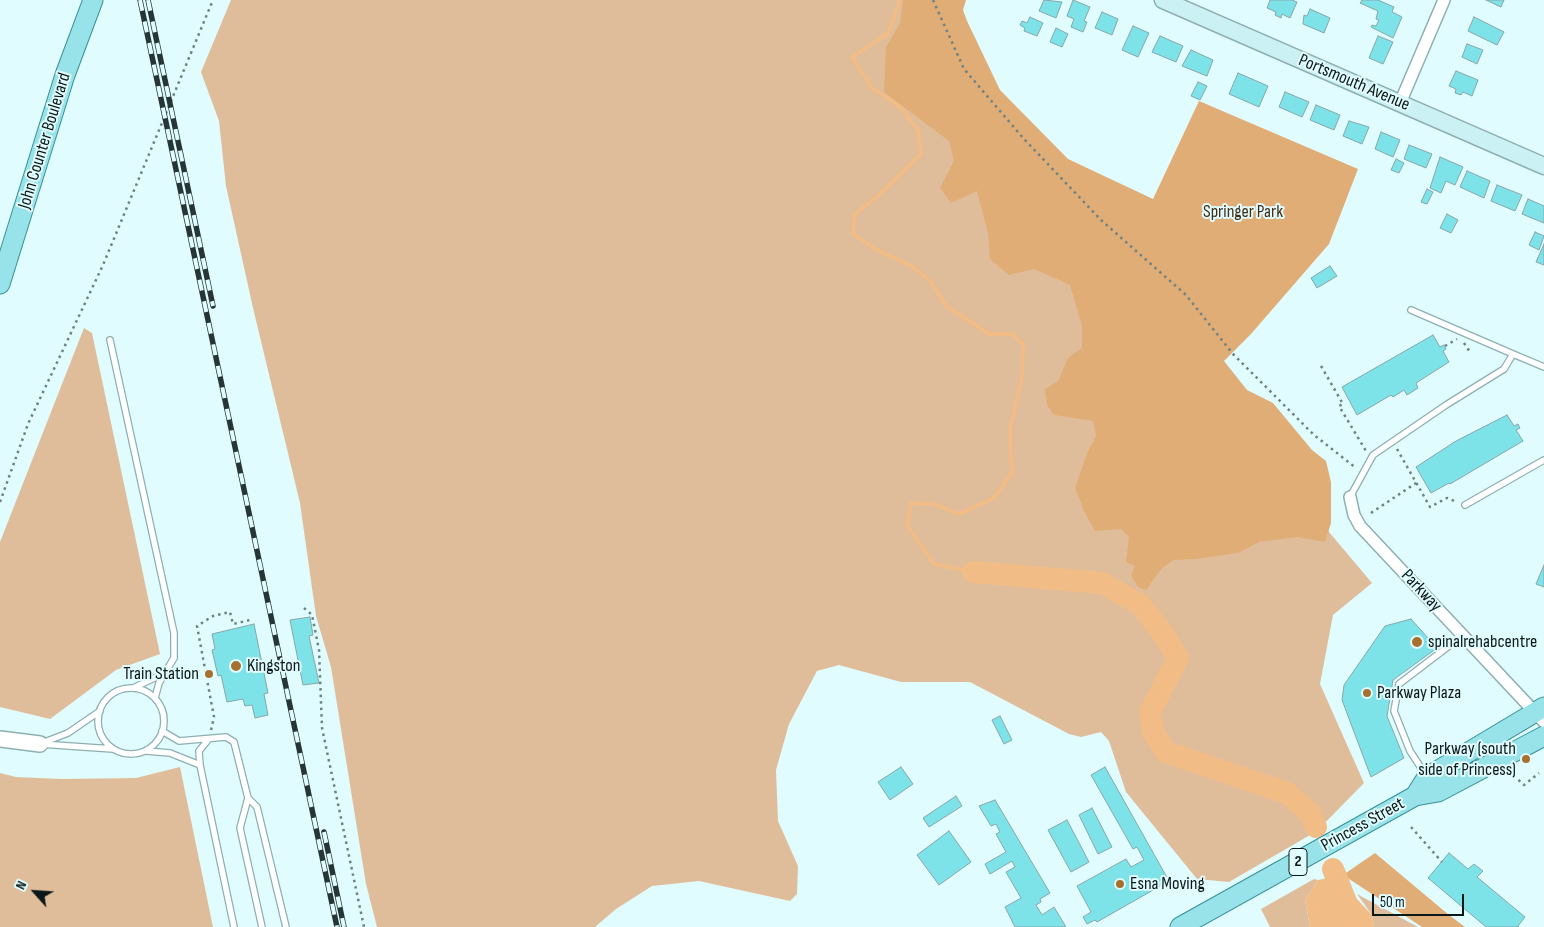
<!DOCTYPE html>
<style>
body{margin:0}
#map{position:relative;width:1544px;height:927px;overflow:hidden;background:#e0fcfe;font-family:"Sofia Sans Condensed",sans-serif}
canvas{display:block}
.north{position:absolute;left:10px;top:867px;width:50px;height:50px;-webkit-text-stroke:4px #e0fcfe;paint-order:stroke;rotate:296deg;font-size:14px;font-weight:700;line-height:20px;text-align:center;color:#0b1819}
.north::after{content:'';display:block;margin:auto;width:18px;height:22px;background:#0b1819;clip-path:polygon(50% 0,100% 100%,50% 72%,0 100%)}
.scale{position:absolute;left:1372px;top:894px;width:92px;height:22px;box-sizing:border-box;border:2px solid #0b1819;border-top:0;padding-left:6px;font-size:15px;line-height:18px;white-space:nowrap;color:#0b1819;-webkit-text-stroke:4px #e0fcfe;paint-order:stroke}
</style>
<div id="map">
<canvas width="1544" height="927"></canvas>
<div class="north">N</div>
<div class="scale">50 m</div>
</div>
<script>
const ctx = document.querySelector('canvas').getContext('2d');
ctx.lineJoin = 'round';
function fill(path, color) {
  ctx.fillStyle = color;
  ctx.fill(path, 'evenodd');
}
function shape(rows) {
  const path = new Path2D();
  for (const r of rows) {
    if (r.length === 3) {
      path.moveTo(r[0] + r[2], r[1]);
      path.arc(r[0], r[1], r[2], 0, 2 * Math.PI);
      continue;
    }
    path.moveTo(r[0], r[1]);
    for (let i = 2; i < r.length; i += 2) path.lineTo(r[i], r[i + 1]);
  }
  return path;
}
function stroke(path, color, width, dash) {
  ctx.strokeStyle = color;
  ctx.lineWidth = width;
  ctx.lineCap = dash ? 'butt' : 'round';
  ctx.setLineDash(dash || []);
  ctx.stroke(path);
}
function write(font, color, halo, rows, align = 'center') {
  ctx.font = font + ' "Sofia Sans Condensed",sans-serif';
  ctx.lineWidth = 4;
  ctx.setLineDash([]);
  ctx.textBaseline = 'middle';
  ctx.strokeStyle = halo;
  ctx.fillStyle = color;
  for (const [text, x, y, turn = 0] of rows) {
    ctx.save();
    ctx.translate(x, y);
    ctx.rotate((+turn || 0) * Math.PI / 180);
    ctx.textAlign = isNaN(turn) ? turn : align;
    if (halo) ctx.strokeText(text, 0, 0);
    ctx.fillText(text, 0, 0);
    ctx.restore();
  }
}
const green = shape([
 [231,0,912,0,1323,503,1329,532,1372,583,1333,615,1320,684,1364,783,1317,831,1229,882,1197,879,1126,792,1109,741,1101,732,1081,737,1069,734,970,682,901,682,839,665,817,671,789,724,776,770,778,821,798,866,797,894,790,901,699,881,652,886,616,909,595,927,377,927,366,884,331,667,316,616,300,503,253,308,226,186,219,121,201,72],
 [84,328,92,333,160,654,116,670,50,719,0,707,0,542],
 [180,767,213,927,0,927,0,773,16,777,61,779,136,778],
 [1314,879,1318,880,1305,900,1310,927,1270,927,1261,909],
 [1357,894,1418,927,1374,927,1372,915]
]);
const forest = shape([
 [903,0,966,0,963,10,967,21,1000,90,1068,159,1153,199,1199,101,1358,169,1329,244,1251,334,1224,361,1247,390,1273,403,1312,450,1326,461,1331,482,1331,523,1325,542,1297,537,1259,542,1238,553,1195,559,1174,560,1162,568,1146,590,1138,587,1131,575,1135,566,1126,562,1129,537,1121,529,1095,531,1084,511,1075,488,1087,453,1096,436,1093,421,1054,415,1047,405,1045,389,1058,381,1068,358,1082,348,1082,326,1070,285,1034,269,1009,275,990,259,988,233,977,191,951,203,940,188,954,161,949,141,884,92,886,47,900,23],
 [1375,853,1449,915,1465,927,1422,927,1343,875]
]);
const water = shape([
 [1328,878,1339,880,1372,915,1374,927,1310,927,1305,900,1318,880]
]);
const stream = shape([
 [900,0,888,33,852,57,872,88,900,107,918,130,921,154,880,194,854,215,853,234,877,250,912,266,932,283,946,306,989,334,1012,334,1023,344,1022,376,1010,430,1012,473,994,498,959,514,934,504,911,503,907,525,934,564,973,572]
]);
const river = shape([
 [973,572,1102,583,1141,605,1164,635,1178,658,1150,712,1153,732,1166,752,1287,793,1311,814,1316,827],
 [1333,869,1356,927]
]);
const building = shape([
 [1044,0,1062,2,1056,18,1039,11,1044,0],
 [1073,0,1090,7,1084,21,1087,22,1083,32,1071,27,1074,19,1067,16,1073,0],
 [1270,0,1292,0,1297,2,1290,18,1282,14,1281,18,1275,15,1276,12,1267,8,1270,0],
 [1362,0,1378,0,1394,7,1392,12,1402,17,1393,38,1371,27,1372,25,1376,26,1379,20,1376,19,1378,11,1360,3,1362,0],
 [1486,0,1504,0,1501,7,1486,0],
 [1310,9,1330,18,1324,33,1303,24,1304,15,1307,16,1310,9],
 [1102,12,1118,19,1112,35,1095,28,1102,12],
 [1030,17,1043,23,1037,36,1024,31,1025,28,1020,25,1022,21,1027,23,1030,17],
 [1474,17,1504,32,1497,45,1468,31,1474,17],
 [1133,26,1149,33,1138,57,1122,50,1133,26],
 [1056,28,1068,34,1062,47,1050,42,1056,28],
 [1160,36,1183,46,1176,62,1152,52,1160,36],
 [1378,36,1393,42,1383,64,1369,58,1378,36],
 [1467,44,1483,50,1477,64,1462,57,1467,44],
 [1191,50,1213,60,1207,76,1182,66,1191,50],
 [1456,71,1478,80,1472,96,1463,92,1461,95,1455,93,1456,89,1449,86,1456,71],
 [1238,73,1268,86,1259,107,1229,94,1238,73],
 [1198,82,1207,86,1200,100,1191,96,1198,82],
 [1285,92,1309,102,1302,117,1279,107,1285,92],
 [1316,105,1340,115,1334,130,1310,120,1316,105],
 [1349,121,1369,127,1362,144,1343,136,1349,121],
 [1381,132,1400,140,1393,157,1375,149,1381,132],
 [1409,145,1432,154,1426,168,1404,159,1409,145],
 [1440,157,1463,167,1455,185,1446,181,1441,193,1430,188,1440,157],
 [1396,159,1404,163,1399,173,1391,170,1396,159],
 [1467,171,1490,181,1484,198,1460,187,1467,171],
 [1497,185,1522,195,1515,211,1491,201,1497,185],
 [1427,189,1433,192,1427,204,1421,202,1427,189],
 [1528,199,1544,206,1544,223,1522,214,1528,199],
 [1447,214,1458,220,1451,233,1440,228,1447,214],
 [1535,232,1544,236,1539,250,1529,245,1535,232],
 [1544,244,1544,265,1536,262,1544,244],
 [1330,266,1337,276,1317,288,1311,278,1330,266],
 [1433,335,1440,347,1444,345,1446,349,1443,351,1449,362,1416,383,1418,388,1407,395,1404,390,1393,397,1391,395,1357,415,1342,387,1433,335],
 [1507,415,1514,426,1518,424,1520,428,1516,430,1523,441,1450,484,1449,483,1431,493,1416,467,1456,441,1507,415],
 [1544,565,1544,587,1536,584,1544,565],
 [310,617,313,635,309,636,319,683,303,685,290,620,310,617],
 [1411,619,1437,648,1393,680,1387,716,1404,758,1371,777,1342,700,1344,685,1385,626,1411,619],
 [254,624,268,693,264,694,268,715,255,718,252,705,245,706,243,699,227,702,221,675,218,676,212,650,215,649,212,634,254,624],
 [1000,716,1012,740,1004,744,992,720,1000,716],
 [901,767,913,784,890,800,878,782,901,767],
 [1105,767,1169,881,1097,922,1095,920,1087,924,1083,917,1091,912,1077,886,1126,859,1131,867,1144,860,1137,847,1133,849,1091,775,1105,767],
 [956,796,962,806,929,827,923,818,956,796],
 [995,800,1050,893,1040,899,1041,902,1036,905,1042,915,1054,907,1066,927,1015,927,1005,907,1021,898,1006,872,1015,867,1012,861,990,874,985,864,1006,852,996,834,1000,832,996,824,991,826,979,806,995,800],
 [1092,808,1112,847,1098,854,1079,815,1092,808],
 [1067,820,1089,862,1071,872,1048,830,1067,820],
 [949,831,971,862,939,885,917,855,949,831],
 [1449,853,1468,869,1474,864,1483,871,1477,877,1525,917,1518,926,1519,927,1486,927,1428,878,1449,853]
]);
const path = shape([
 [933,0,964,69,1024,139,1101,220,1186,295,1233,354,1314,435,1356,468],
 [1464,343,1470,352],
 [1445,346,1457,339],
 [1321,366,1343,404,1339,406,1366,451],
 [1397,449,1430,507,1447,498,1457,502],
 [0,502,28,424,103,265,213,0],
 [1371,513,1416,483],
 [304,608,312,615,319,650,322,728,364,927],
 [211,730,214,717,197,626,213,616,230,612,233,624,250,620],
 [1509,771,1524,785,1539,773],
 [1411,827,1442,862]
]);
const service = shape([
 [110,340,174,633,174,658,159,683,155,698],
 [1513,354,1544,367],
 [1350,497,1373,455,1446,405,1504,369,1513,354,1411,310],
 [1465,505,1544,460],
 [133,688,165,673],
 [131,721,33],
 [162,731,179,741,226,737,234,742,248,798,240,828,262,927],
 [208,740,199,751,200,765,234,927],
 [42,743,68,733,100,711],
 [40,744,113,749],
 [146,751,170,753,200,765],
 [1425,774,1410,751,1394,711,1399,684,1462,636],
 [248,798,257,807,286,927]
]);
const minor = shape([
 [1400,103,1444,0],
 [1350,497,1354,515,1360,526,1544,722]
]);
const tertiary = shape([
 [0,739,40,744]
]);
const secondary = shape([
 [1163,0,1544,166]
]);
const primary = shape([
 [0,284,65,75,93,0],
 [1415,796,1427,777,1544,707],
 [1180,927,1415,796,1438,792,1544,736]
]);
const rail = shape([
 [140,0,337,927],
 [148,0,213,306],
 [324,832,344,927]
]);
const markers = [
 [1417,642,6,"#a8702e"],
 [236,666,6,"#a8702e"],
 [209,674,5,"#a8702e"],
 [1367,693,5,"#a8702e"],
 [1526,759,5,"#a8702e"],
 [1120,884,5,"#a8702e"]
];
const shields = [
 [1298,862,18]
];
const shieldNames = [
 ["2",1298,862]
];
const streetNames = [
 ["Portsmouth Avenue",1354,83,23],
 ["John Counter Boulevard",45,141,-73],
 ["Parkway",1421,591,47],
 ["Princess Street",1363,825,-29]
];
const parkNames = [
 ["Springer Park",1243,212]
];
const poiNames = [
 ["spinalrehabcentre",1428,642],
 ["Kingston",247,666],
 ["Train Station",199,674,"right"],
 ["Parkway Plaza",1377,693],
 ["Parkway (south",1516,749,"right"],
 ["side of Princess)",1516,770,"right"],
 ["Esna Moving",1130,884]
];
fill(green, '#e0bd9a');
fill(forest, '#e1ad76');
fill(water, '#f1bc85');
stroke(stream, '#f1bc85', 4);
stroke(river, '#f1bc85', 22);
fill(building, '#7ee2e9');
stroke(building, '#86a7a9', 1);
stroke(service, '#8eafb2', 8);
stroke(minor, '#8eafb2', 14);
stroke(tertiary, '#8eafb2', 18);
stroke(secondary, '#8eafb2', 19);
stroke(primary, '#389096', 21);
stroke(path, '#6e8284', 2.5, [2.5, 4]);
stroke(service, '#fff', 5.5);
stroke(minor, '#fff', 11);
stroke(tertiary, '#fff', 15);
stroke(secondary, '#cbf1f4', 16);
stroke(primary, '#97e3e9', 19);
stroke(rail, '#263536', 5.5);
stroke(rail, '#e0fcfe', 4, [11]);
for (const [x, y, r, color] of markers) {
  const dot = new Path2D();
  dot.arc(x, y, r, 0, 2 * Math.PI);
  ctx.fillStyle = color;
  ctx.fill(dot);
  stroke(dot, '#e0fcfe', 2);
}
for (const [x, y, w] of shields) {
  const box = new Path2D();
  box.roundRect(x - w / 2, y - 13.5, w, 27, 4);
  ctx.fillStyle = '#e0fcfe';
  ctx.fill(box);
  stroke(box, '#0b1819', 1);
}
write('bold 16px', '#0b1819', null, shieldNames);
write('18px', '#0b1819', '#e0fcfe', streetNames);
write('18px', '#432d14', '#e0fcfe', parkNames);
write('18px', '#0b1819', '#e0fcfe', poiNames, 'left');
</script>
